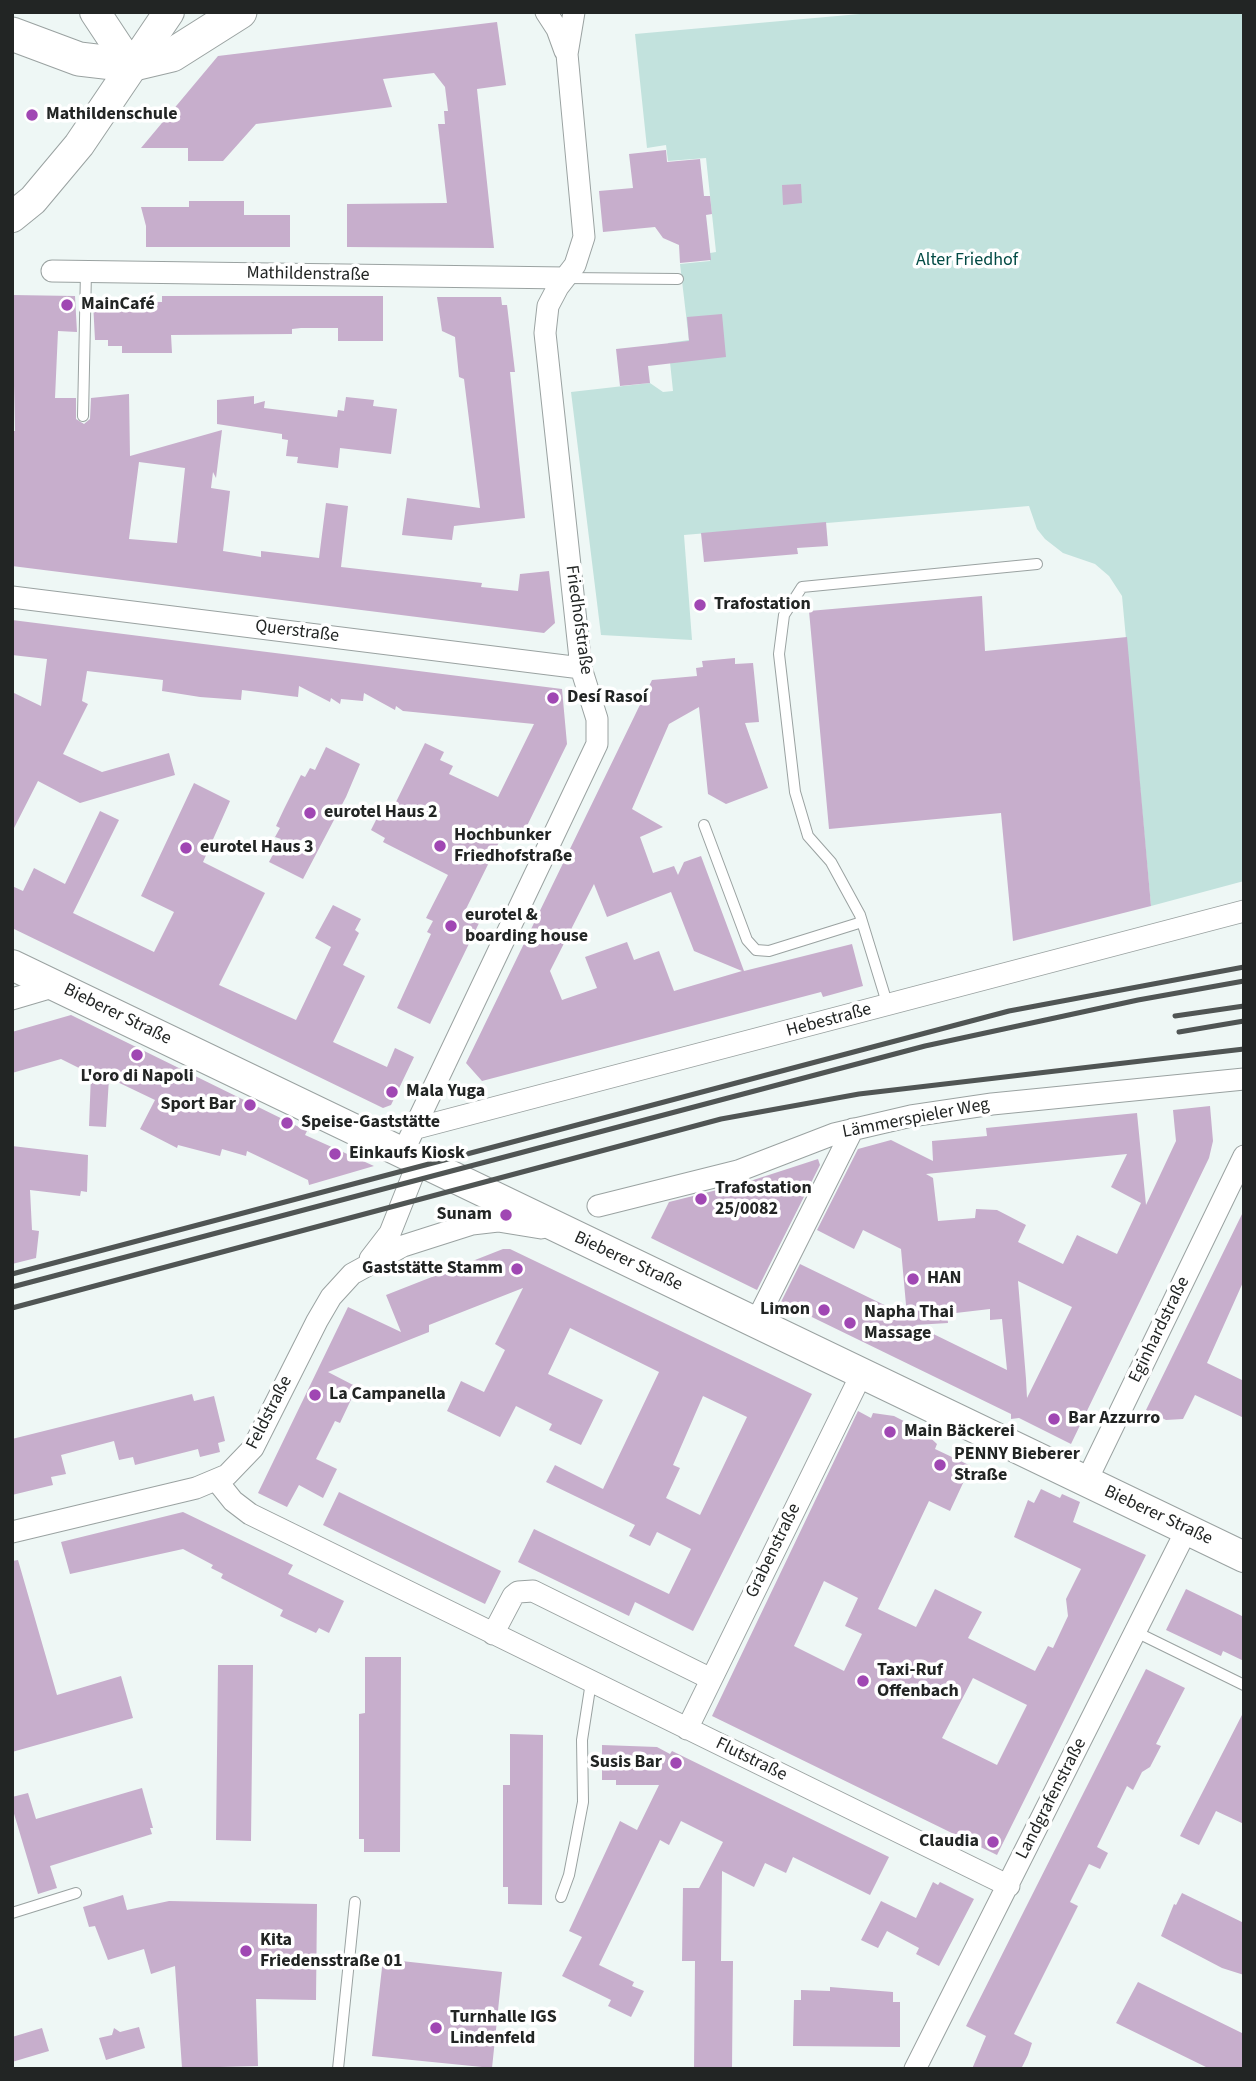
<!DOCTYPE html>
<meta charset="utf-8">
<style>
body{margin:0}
#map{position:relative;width:1256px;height:2081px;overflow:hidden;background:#eef7f5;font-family:"Source Sans 3",sans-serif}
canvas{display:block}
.frame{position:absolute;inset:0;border:14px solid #222524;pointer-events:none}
</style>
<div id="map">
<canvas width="1256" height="2081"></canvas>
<div class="frame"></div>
</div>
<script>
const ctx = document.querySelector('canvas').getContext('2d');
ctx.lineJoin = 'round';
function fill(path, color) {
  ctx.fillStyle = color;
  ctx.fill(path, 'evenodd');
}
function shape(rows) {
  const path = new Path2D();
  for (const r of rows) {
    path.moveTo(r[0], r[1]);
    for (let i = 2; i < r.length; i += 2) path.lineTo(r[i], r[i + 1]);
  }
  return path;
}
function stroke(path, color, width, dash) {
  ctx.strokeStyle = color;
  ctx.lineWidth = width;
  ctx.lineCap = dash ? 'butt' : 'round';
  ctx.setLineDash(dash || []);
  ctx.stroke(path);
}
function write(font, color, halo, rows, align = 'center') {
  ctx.font = font + ' "Source Sans 3",sans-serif';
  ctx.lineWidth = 7;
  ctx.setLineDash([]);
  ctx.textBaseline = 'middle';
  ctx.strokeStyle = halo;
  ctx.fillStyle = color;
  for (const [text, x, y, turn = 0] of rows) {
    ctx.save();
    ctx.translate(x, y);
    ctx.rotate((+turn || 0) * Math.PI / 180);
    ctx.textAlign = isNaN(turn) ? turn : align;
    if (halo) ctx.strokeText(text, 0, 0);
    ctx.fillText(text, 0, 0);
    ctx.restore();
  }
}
const green = shape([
 [882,12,1244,12,1244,881,1151,906,1122,596,1109,576,1095,564,1063,553,1045,539,1037,529,1029,506,684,535,692,640,601,635,571,392,650,383,663,392,673,391,668,343,689,340,680,264,710,261,710,253,716,252,706,158,668,161,666,145,647,148,635,34]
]);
const building = shape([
 [497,22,506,85,477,89,494,248,347,247,347,204,447,203,438,124,445,124,444,111,448,111,445,87,434,73,383,79,392,107,256,124,223,161,188,161,188,148,141,148,218,56],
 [666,150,667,162,700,159,704,196,710,196,712,214,706,215,711,260,680,263,679,245,663,238,655,227,603,232,599,191,633,188,629,154],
 [801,184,802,203,783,205,782,185],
 [189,201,244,201,244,215,290,215,290,247,146,247,146,226,141,207,189,207],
 [12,295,75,296,77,332,58,331,55,398,76,398,76,419,84,424,90,419,91,398,129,394,130,456,222,430,216,478,213,472,211,488,230,491,223,551,261,557,261,551,319,558,326,503,348,506,341,567,465,581,482,583,481,587,518,591,520,574,549,571,555,623,544,633,12,566,12,431,15,431],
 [139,462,185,468,177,543,129,539],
 [162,296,383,296,383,341,338,341,338,328,301,328,292,329,292,334,171,335,172,353,122,353,122,346,108,346,108,340,95,340,93,302,162,302],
 [437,297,501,297,502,305,507,305,515,372,510,372,525,518,454,526,452,540,402,535,407,498,480,508,464,379,459,377,455,337,442,331],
 [722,314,726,357,648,366,650,383,620,386,616,349,689,341,687,317],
 [254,396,254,404,265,401,264,408,337,417,338,410,344,411,346,397,374,400,373,406,397,409,391,454,340,448,338,468,297,463,298,457,286,456,288,440,282,439,282,434,217,424,217,400],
 [826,522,828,546,797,548,798,554,704,562,701,533],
 [982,596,985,651,1127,637,1151,906,1013,941,1001,813,829,829,809,611],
 [12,620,562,689,567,744,523,834,507,826,465,911,481,919,430,1024,397,1008,431,934,427,932,433,921,426,918,448,875,383,842,385,838,371,830,385,802,394,806,425,743,444,752,440,760,453,766,449,774,498,797,534,724,403,711,396,706,395,710,364,693,363,701,341,699,340,704,331,698,330,702,299,686,298,697,242,690,241,700,200,697,162,691,163,680,87,671,82,701,88,704,63,754,102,772,169,753,175,775,80,803,38,781,12,832,12,692,41,706,47,659,12,655],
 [735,658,735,664,753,663,759,722,745,723,768,788,726,804,708,794,699,707,669,724,632,809,663,827,640,837,653,873,674,866,678,875,684,862,701,856,744,971,852,944,863,986,823,997,821,992,482,1081,466,1063,652,680,697,676,696,668,703,667,702,661],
 [594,884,607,917,671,892,694,951,742,971,674,991,659,951,634,960,627,942,585,957,597,988,562,1000,550,971],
 [326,747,360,764,346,797,303,879,269,862,281,839,275,837,280,828,276,826,284,809,301,775,305,777,310,768,315,770],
 [194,783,230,801,203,862,265,893,219,985,296,1020,331,947,315,938,333,905,361,919,355,930,359,933,343,965,365,976,333,1042,387,1067,395,1048,414,1057,391,1105,383,1108,12,928,12,886,23,891,34,868,65,884,100,811,119,820,73,913,154,952,174,912,141,896],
 [71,1015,307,1131,305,1135,374,1166,309,1185,308,1180,247,1151,246,1156,222,1149,220,1156,178,1145,177,1148,140,1129,155,1100,109,1078,106,1127,89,1126,91,1074,61,1059,12,1073,12,1032],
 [1210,1106,1213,1141,1209,1158,1071,1444,1019,1418,1011,1419,1011,1414,781,1302,800,1264,907,1316,901,1249,863,1230,854,1249,817,1230,858,1149,891,1140,933,1161,932,1141,987,1136,986,1128,1137,1113,1146,1205,1176,1141,1173,1110],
 [1127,1154,1111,1187,1141,1203,1117,1254,1077,1235,1063,1264,1018,1242,1026,1225,997,1210,976,1209,975,1218,938,1221,933,1178,926,1174],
 [1018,1281,1072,1307,1027,1398,1026,1379],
 [990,1309,990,1320,1002,1319,1007,1370,915,1325,948,1323,947,1314],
 [12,1146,88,1155,87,1192,81,1191,80,1196,30,1190,32,1230,39,1231,36,1258,12,1264],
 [818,1159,820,1165,757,1290,651,1238,669,1202,741,1184],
 [1244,1210,1244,1280,1207,1363,1244,1381,1244,1418,1195,1395,1183,1419,1166,1420,1146,1410],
 [503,1249,510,1249,812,1394,693,1631,635,1602,629,1616,518,1562,534,1529,669,1594,691,1549,657,1532,650,1546,629,1536,635,1525,546,1482,555,1465,603,1489,659,1372,570,1328,548,1374,603,1400,581,1445,549,1430,552,1424,516,1406,500,1437,447,1411,461,1381,484,1392,505,1350,495,1344,523,1288,429,1325,429,1332,328,1372,357,1387,340,1423,335,1421,316,1459,337,1469,323,1498,299,1485,287,1507,258,1493,348,1307,401,1332,386,1295],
 [703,1396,747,1417,700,1515,666,1498,680,1468,673,1465],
 [192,1394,194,1401,214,1396,225,1441,218,1443,220,1452,200,1457,198,1449,135,1465,133,1457,119,1460,114,1441,61,1455,66,1474,51,1477,53,1485,12,1495,12,1439],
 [858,1411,871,1418,873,1413,894,1416,923,1431,937,1444,935,1449,971,1466,950,1511,929,1501,878,1609,916,1627,935,1589,982,1612,968,1638,1035,1671,1048,1646,1053,1648,1068,1616,1066,1599,1081,1569,1014,1537,1028,1500,1034,1503,1041,1489,1060,1498,1062,1494,1080,1502,1073,1522,1146,1555,997,1855,712,1716],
 [824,1581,858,1598,845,1626,862,1634,844,1671,794,1646],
 [973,1678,1027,1705,997,1765,942,1738],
 [339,1492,501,1571,485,1604,323,1525],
 [183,1512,293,1565,288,1574,344,1601,329,1633,319,1628,316,1633,280,1616,283,1610,221,1578,223,1574,211,1568,213,1565,183,1549,70,1574,61,1542],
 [18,1560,57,1695,121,1676,133,1718,12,1752,12,1561],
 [1186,1589,1244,1617,1244,1661,1223,1651,1221,1656,1166,1630],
 [365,1657,401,1657,400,1852,364,1852,364,1839,359,1839,359,1714,365,1713],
 [218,1665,253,1665,251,1841,216,1840],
 [1146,1669,1185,1688,1156,1744,1161,1746,1150,1767,1142,1772,1133,1790,1127,1786,1097,1847,1108,1853,1100,1869,1089,1864,1070,1902,1078,1906,1014,2034,1032,2043,1028,2055,1021,2069,972,2069,986,2036,966,2026],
 [1244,1711,1244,1824,1216,1811,1199,1845,1180,1836],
 [510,1734,543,1735,542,1905,508,1904,508,1887,503,1887,503,1785,510,1785],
 [602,1745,657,1747,670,1754,672,1751,889,1857,870,1895,793,1857,786,1873,765,1863,754,1887,722,1871,721,1961,733,1961,732,2069,694,2069,695,1961,682,1961,683,1888,699,1888,723,1842,681,1821,669,1845,660,1840,599,1965,634,1982,632,1986,644,1991,631,2017,608,2006,611,2000,562,1976,582,1937,569,1931,620,1821,637,1830,659,1785,616,1785,616,1780,602,1780],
 [142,1788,153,1828,150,1828,152,1834,50,1866,57,1888,38,1894,12,1807,12,1797,28,1793,36,1819],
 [933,1882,938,1885,940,1882,974,1899,939,1966,916,1954,919,1948,887,1931,878,1948,861,1940,881,1901,916,1918],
 [1182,1893,1244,1923,1244,1975,1222,1968,1161,1936,1174,1904,1176,1905],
 [123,1895,127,1910,169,1901,317,1904,316,2000,256,1999,258,2066,182,2068,175,1966,151,1974,144,1949,108,1960,95,1926,89,1927,83,1907],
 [383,1959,502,1972,492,2068,372,2056],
 [1138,1982,1244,2034,1244,2069,1210,2069,1116,2023],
 [830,1987,893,1992,893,2002,900,2002,900,2047,793,2046,794,2000,801,2000,801,1990,830,1991],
 [139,2027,145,2048,106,2060,99,2038,112,2035,114,2028,120,2032],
 [42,2028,49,2051,12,2062,12,2037]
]);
const lane = shape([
 [565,278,678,279],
 [83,416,86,271],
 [704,825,747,940,756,950,769,951,862,922],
 [888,1006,860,915,831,862,808,836,795,792,779,654,784,615,802,587,1037,564],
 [1136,1632,1244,1685],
 [561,1897,569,1875,583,1802,582,1740,591,1682],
 [12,1913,76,1893],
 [338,2069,355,1902]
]);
const street = shape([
 [546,12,557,29,565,51],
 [52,271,565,278],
 [12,597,581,668],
 [12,999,56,986],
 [413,1129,1244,911],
 [403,1152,597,744,597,719,581,668,545,333,548,306,558,287,575,265,584,237,567,54,574,12],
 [598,1206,738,1171,834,1134,911,1116,992,1104,1244,1079],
 [370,1259,390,1233,419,1160],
 [756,1322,853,1129],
 [217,1481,233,1501,250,1514,1009,1886],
 [1086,1482,1244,1156],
 [12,1532,196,1488,227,1475,253,1448,317,1321,331,1297,352,1274,403,1246,472,1224,498,1221,541,1228],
 [493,1634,513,1596,518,1592,533,1591,711,1679],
 [687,1729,862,1373],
 [915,2069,1187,1529]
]);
const secondary = shape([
 [95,12,130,65],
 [12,217,33,200,79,145,169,12],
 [12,965,1244,1557]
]);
const primary = shape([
 [12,34,79,59,130,65,172,55,240,12]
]);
const rail = shape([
 [1175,1016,1244,1006],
 [1179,1032,1244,1021],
 [12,1274,1009,1011,1244,967],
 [12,1287,925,1046,1138,1000,1244,981],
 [12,1308,721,1119,859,1094,1244,1049]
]);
const markers = [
 [32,115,7,"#a047b3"],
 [67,305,7,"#a047b3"],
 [700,605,7,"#a047b3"],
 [553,698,7,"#a047b3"],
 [310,813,7,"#a047b3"],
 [440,846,7,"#a047b3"],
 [186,848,7,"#a047b3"],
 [451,926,7,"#a047b3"],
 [137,1055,7,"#a047b3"],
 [392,1092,7,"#a047b3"],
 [250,1105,7,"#a047b3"],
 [287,1123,7,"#a047b3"],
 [335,1154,7,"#a047b3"],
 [701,1199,7,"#a047b3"],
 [506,1215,7,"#a047b3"],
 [517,1269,7,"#a047b3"],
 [913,1279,7,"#a047b3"],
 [824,1310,7,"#a047b3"],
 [850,1323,7,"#a047b3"],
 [315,1395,7,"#a047b3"],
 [1054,1419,7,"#a047b3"],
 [890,1432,7,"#a047b3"],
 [940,1465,7,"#a047b3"],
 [863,1681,7,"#a047b3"],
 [676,1763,7,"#a047b3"],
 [993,1842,7,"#a047b3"],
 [246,1951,7,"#a047b3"],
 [436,2028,7,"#a047b3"]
];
const poiNames = [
 ["Mathildenschule",46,115],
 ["MainCafé",81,305],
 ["Trafostation",714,605],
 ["Desí Rasoí",567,698],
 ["eurotel Haus 2",324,813],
 ["Hochbunker",454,836],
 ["Friedhofstraße",454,857],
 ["eurotel Haus 3",200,848],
 ["eurotel &",465,916],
 ["boarding house",465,937],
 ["L'oro di Napoli",137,1077,"center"],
 ["Mala Yuga",406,1092],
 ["Sport Bar",236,1105,"right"],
 ["Speise-Gaststätte",301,1123],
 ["Einkaufs Kiosk",349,1154],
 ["Trafostation",715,1189],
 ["25/0082",715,1210],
 ["Sunam",492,1215,"right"],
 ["Gaststätte Stamm",503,1269,"right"],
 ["HAN",927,1279],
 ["Limon",810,1310,"right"],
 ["Napha Thai",864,1313],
 ["Massage",864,1334],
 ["La Campanella",329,1395],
 ["Bar Azzurro",1068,1419],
 ["Main Bäckerei",904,1432],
 ["PENNY Bieberer",954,1455],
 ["Straße",954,1476],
 ["Taxi-Ruf",877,1671],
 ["Offenbach",877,1692],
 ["Susis Bar",662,1763,"right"],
 ["Claudia",979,1842,"right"],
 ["Kita",260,1941],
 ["Friedensstraße 01",260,1962],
 ["Turnhalle IGS",450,2018],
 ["Lindenfeld",450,2039]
];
const parkNames = [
 ["Alter Friedhof",967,261]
];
const streetNames = [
 ["Mathildenstraße",308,275,1],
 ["Friedhofstraße",578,620,82],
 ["Querstraße",297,632,7],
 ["Bieberer Straße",117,1015,26],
 ["Hebestraße",829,1021,-15],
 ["Lämmerspieler Weg",916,1119,-11],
 ["Bieberer Straße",628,1262,25],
 ["Eginhardstraße",1160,1330,-64],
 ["Feldstraße",270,1413,-63],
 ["Bieberer Straße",1158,1516,25],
 ["Grabenstraße",774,1551,-64],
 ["Flutstraße",751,1760,26],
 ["Landgrafenstraße",1052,1799,-63]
];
fill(green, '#c2e2dd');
fill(building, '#c7aecc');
stroke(lane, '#9aa2a1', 12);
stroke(street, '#9aa2a1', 23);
stroke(secondary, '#9aa2a1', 32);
stroke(primary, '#9aa2a1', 35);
stroke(lane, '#fff', 10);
stroke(street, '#fff', 21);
stroke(secondary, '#fff', 30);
stroke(primary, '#fff', 33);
stroke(rail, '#505554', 5);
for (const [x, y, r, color] of markers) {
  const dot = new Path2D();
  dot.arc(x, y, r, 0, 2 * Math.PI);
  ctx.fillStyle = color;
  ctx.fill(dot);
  stroke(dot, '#fff', 2.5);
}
write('bold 18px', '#222524', '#fff', poiNames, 'left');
write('18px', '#034b45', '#fff', parkNames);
write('18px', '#222524', '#fff', streetNames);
</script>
